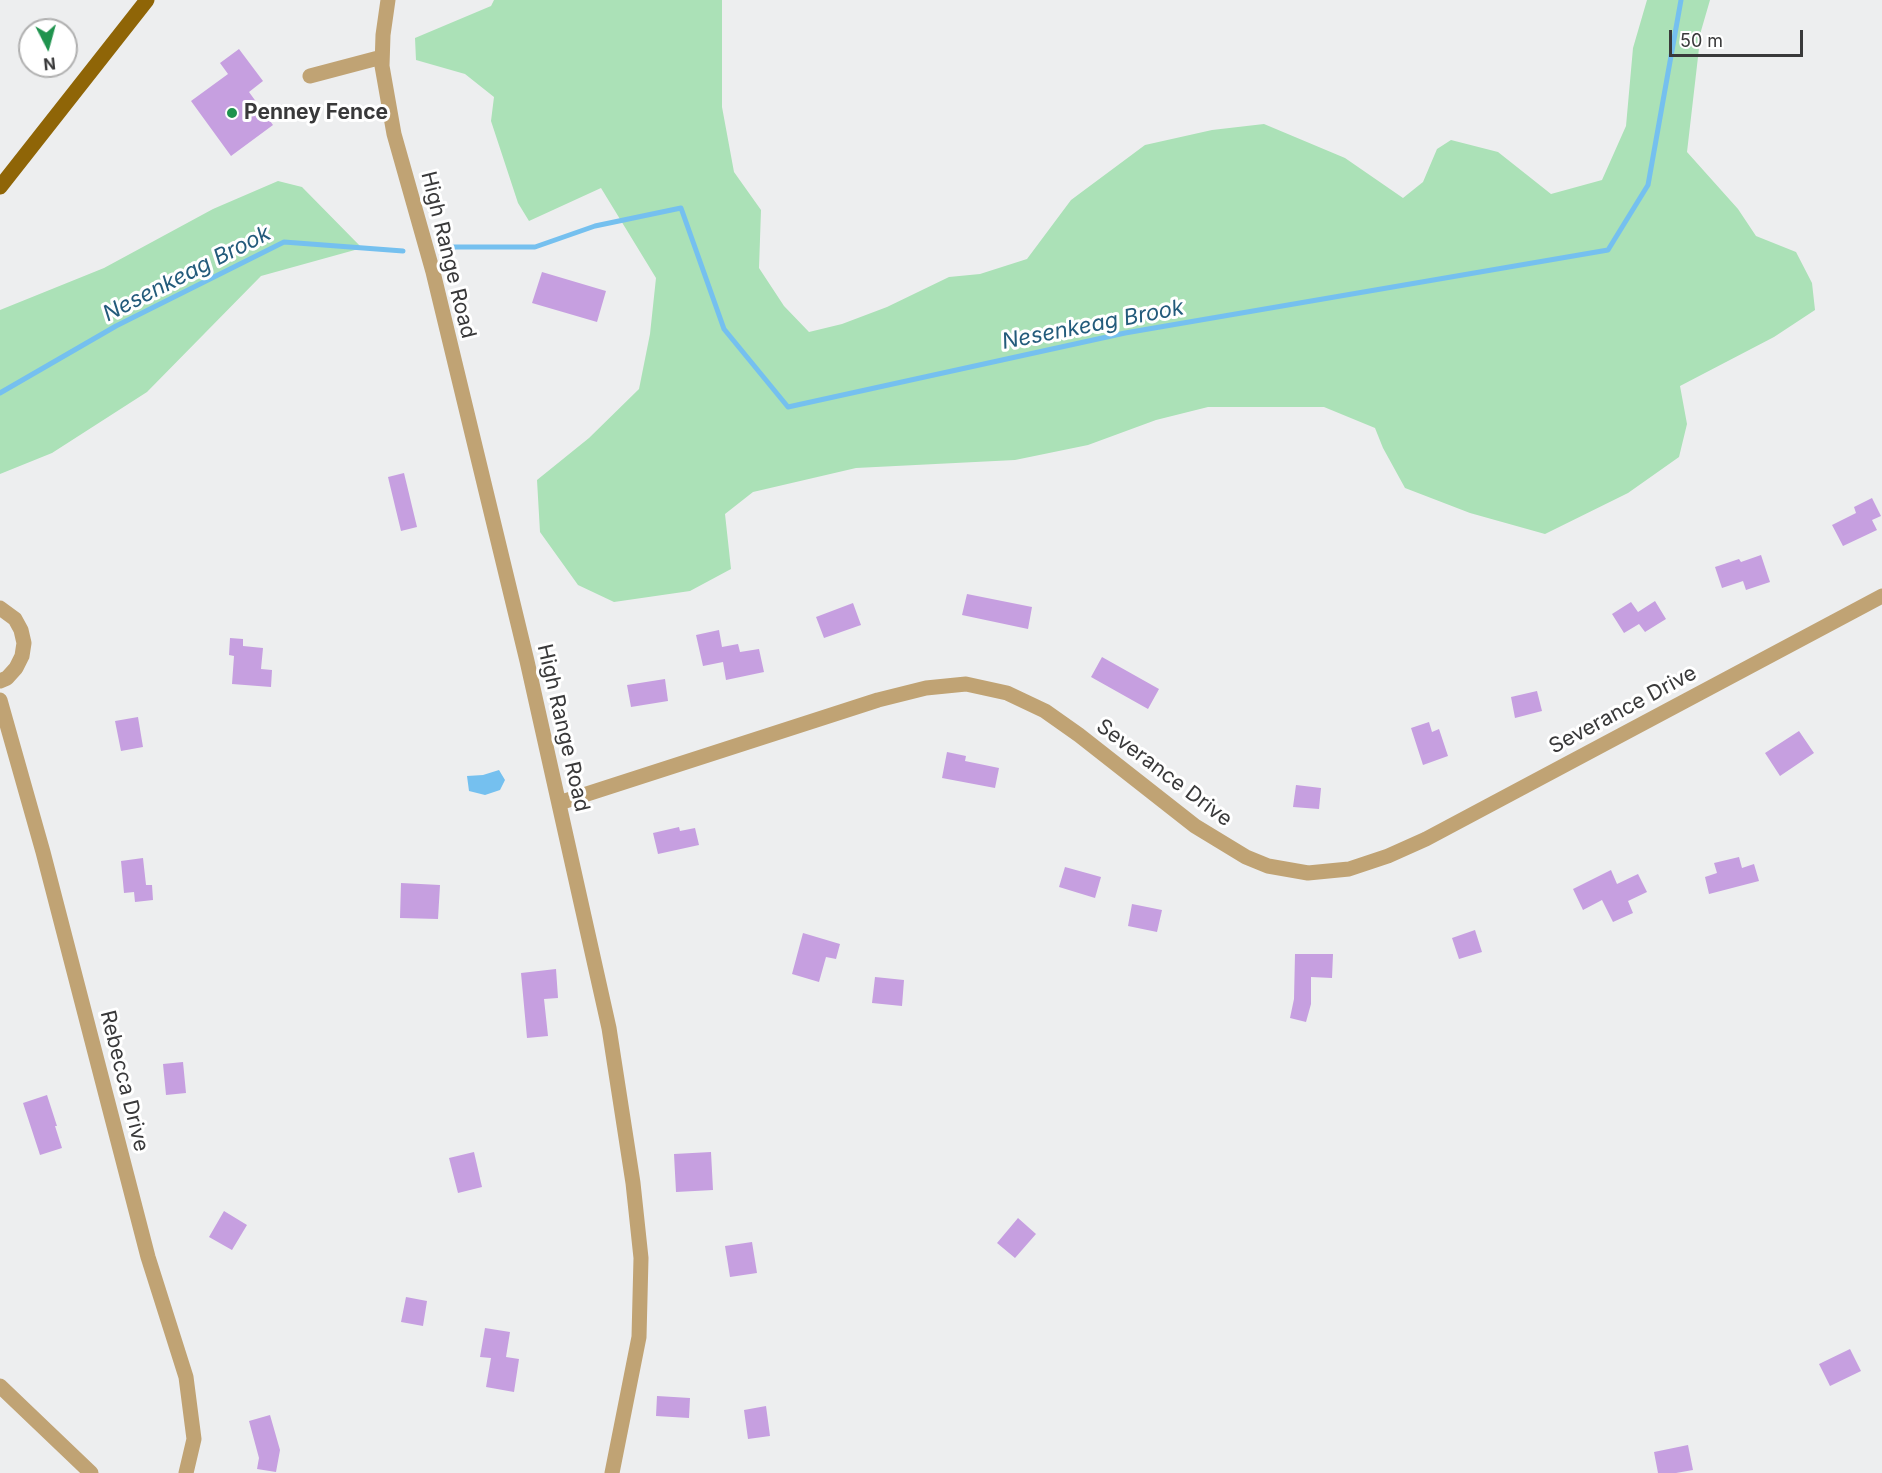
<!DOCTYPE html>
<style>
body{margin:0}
#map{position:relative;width:1882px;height:1473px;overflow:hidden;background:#edeeef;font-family:Inter,sans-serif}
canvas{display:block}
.north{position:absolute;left:18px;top:18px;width:60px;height:60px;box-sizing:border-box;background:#fff;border:2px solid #b0b0b0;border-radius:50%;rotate:174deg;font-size:16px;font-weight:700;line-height:24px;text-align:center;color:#39393a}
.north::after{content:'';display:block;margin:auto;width:21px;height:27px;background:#1f934e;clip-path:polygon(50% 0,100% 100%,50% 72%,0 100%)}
.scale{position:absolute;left:1669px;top:30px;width:134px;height:27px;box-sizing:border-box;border:3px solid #39393a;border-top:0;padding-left:8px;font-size:18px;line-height:21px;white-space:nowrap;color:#39393a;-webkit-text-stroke:4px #fff;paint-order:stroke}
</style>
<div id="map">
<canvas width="1882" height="1473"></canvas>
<div class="north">N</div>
<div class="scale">50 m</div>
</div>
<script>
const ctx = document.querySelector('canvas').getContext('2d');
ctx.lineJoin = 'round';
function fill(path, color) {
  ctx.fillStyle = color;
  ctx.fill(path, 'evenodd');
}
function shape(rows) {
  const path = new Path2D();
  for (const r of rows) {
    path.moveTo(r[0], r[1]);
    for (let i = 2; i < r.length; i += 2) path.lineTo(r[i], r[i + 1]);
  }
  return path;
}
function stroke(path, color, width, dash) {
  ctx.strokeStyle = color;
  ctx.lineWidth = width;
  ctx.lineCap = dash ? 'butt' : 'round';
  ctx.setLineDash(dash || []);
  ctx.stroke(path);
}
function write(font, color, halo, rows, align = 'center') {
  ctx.font = font + ' Inter,sans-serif';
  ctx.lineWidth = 6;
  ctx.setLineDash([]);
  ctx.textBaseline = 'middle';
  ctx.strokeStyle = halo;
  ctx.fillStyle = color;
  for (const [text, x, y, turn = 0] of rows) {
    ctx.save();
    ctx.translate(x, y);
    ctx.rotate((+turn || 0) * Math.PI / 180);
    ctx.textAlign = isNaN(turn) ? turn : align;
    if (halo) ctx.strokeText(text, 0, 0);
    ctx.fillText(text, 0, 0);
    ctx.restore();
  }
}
const green = shape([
 [494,0,722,0,722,107,734,172,761,210,759,268,784,306,809,332,842,324,887,307,949,277,980,274,1027,259,1071,200,1145,145,1212,130,1264,124,1345,158,1403,198,1423,182,1437,149,1451,140,1498,152,1551,194,1602,180,1626,126,1633,48,1647,0,1710,0,1701,31,1687,152,1738,209,1756,236,1796,252,1812,283,1815,310,1774,337,1680,386,1687,424,1679,457,1628,493,1545,534,1470,513,1405,488,1383,448,1375,428,1324,407,1208,407,1156,420,1088,445,1015,460,856,468,753,492,725,514,731,569,690,591,614,602,578,585,540,532,537,480,589,438,639,389,650,334,656,278,601,188,529,221,518,203,491,121,494,97,465,74,416,60,415,38,491,6],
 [278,181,302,187,362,248,261,276,147,392,52,453,0,474,0,310,104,268,213,209]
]);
const water = shape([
 [499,770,505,780,500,790,485,795,469,791,467,776,483,775]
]);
const stream = shape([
 [447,247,535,247,595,226,681,208,724,329,788,407,1125,333,1608,250,1648,185,1681,0],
 [0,393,116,326,284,242,403,251]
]);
const building = shape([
 [239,49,263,81,249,92,273,125,231,156,191,101,228,74,220,63],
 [542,272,606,291,597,322,532,303],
 [404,473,417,527,401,531,388,477],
 [1872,498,1881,516,1872,520,1877,530,1843,546,1832,525,1856,513,1854,507],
 [1761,555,1770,582,1746,590,1743,581,1722,588,1715,567,1739,559,1741,562],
 [967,594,1032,607,1028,629,962,615],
 [1655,601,1666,619,1645,632,1639,624,1624,633,1612,614,1631,602,1638,612],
 [853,603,861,625,824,638,816,617],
 [719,630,722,647,738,644,740,652,759,649,764,672,726,680,723,662,703,666,696,635],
 [230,638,243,639,243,646,263,648,261,669,272,670,271,687,232,684,234,656,229,655],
 [1102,657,1159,689,1148,709,1091,677],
 [665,679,668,701,631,707,627,685],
 [1537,691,1542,711,1515,718,1511,697],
 [138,717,143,747,121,751,115,721],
 [1429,722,1432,732,1439,729,1448,756,1423,765,1411,728],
 [1799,731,1814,753,1780,776,1765,753],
 [947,752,966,756,965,761,999,768,995,788,942,778],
 [1296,785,1321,788,1319,809,1293,807],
 [679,827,680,831,695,828,699,845,658,854,653,833],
 [1739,857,1742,868,1754,864,1759,881,1709,894,1705,877,1717,873,1714,863],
 [143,858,146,885,152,885,153,900,135,902,134,892,124,893,121,861],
 [1065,867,1101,877,1095,898,1059,887],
 [1611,870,1617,884,1638,874,1647,892,1628,901,1633,913,1613,922,1602,900,1583,910,1573,889],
 [401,883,440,885,438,919,400,918],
 [1132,904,1162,910,1157,932,1128,926],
 [1475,930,1482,952,1459,959,1452,938],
 [803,933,840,944,836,959,826,957,819,982,792,974],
 [1295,954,1333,954,1332,978,1311,977,1311,1004,1306,1022,1290,1018,1294,999],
 [556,969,558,998,544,999,548,1036,527,1038,521,973],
 [875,977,904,980,902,1006,872,1003],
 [183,1062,186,1093,166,1095,163,1064],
 [47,1095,57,1126,55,1126,62,1148,40,1155,23,1103],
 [474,1152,482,1187,458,1193,449,1158],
 [711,1152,713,1190,676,1192,674,1154],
 [224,1211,247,1225,232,1250,209,1237],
 [1018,1218,1036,1234,1015,1258,997,1243],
 [752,1242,757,1273,730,1277,725,1246],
 [406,1297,427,1301,423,1326,401,1322],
 [485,1328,510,1332,506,1357,519,1359,514,1392,486,1387,491,1358,480,1357],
 [1850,1349,1861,1371,1830,1386,1819,1364],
 [657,1396,690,1398,689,1418,656,1416],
 [766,1406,770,1436,748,1439,744,1410],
 [270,1415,280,1450,276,1472,257,1469,259,1458,249,1421],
 [1688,1445,1693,1470,1676,1473,1658,1473,1654,1452]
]);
const minor = shape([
 [388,0,383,35,382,66,394,134,433,272,527,661,609,1028,633,1183,641,1258,639,1337,612,1473],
 [310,76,382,57],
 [0,608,15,619,21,630,24,643,22,656,16,668,7,678,0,681],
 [0,700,43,852,148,1257,186,1377,194,1439,186,1473],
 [559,803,878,700,926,688,966,684,1007,693,1045,711,1079,735,1195,826,1246,857,1268,866,1308,873,1349,869,1388,856,1426,839,1882,596],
 [0,1386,91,1473]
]);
const major = shape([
 [0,187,147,0]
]);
const markers = [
 [232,113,6,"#1f934e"]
];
const poiNames = [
 ["Penney Fence",244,113]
];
const streetNames = [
 ["High Range Road",448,255,76],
 ["Severance Drive",1623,710,-28],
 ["High Range Road",563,728,77],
 ["Severance Drive",1164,773,37],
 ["Rebecca Drive",124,1081,76]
];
const waterNames = [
 ["Nesenkeag Brook",187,274,-27],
 ["Nesenkeag Brook",1093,325,-11]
];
fill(green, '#abe1b7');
fill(water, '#75c0ef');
stroke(stream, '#75c0ef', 5);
fill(building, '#c69fe0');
stroke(minor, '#c0a374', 15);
stroke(major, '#8f6507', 15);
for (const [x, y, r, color] of markers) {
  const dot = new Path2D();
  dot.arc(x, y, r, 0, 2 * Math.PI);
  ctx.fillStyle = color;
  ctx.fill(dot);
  stroke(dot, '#fff', 2);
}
write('bold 21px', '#39393a', '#fff', poiNames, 'left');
write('21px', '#39393a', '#fff', streetNames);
write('italic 22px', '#235b7b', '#fff', waterNames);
</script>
